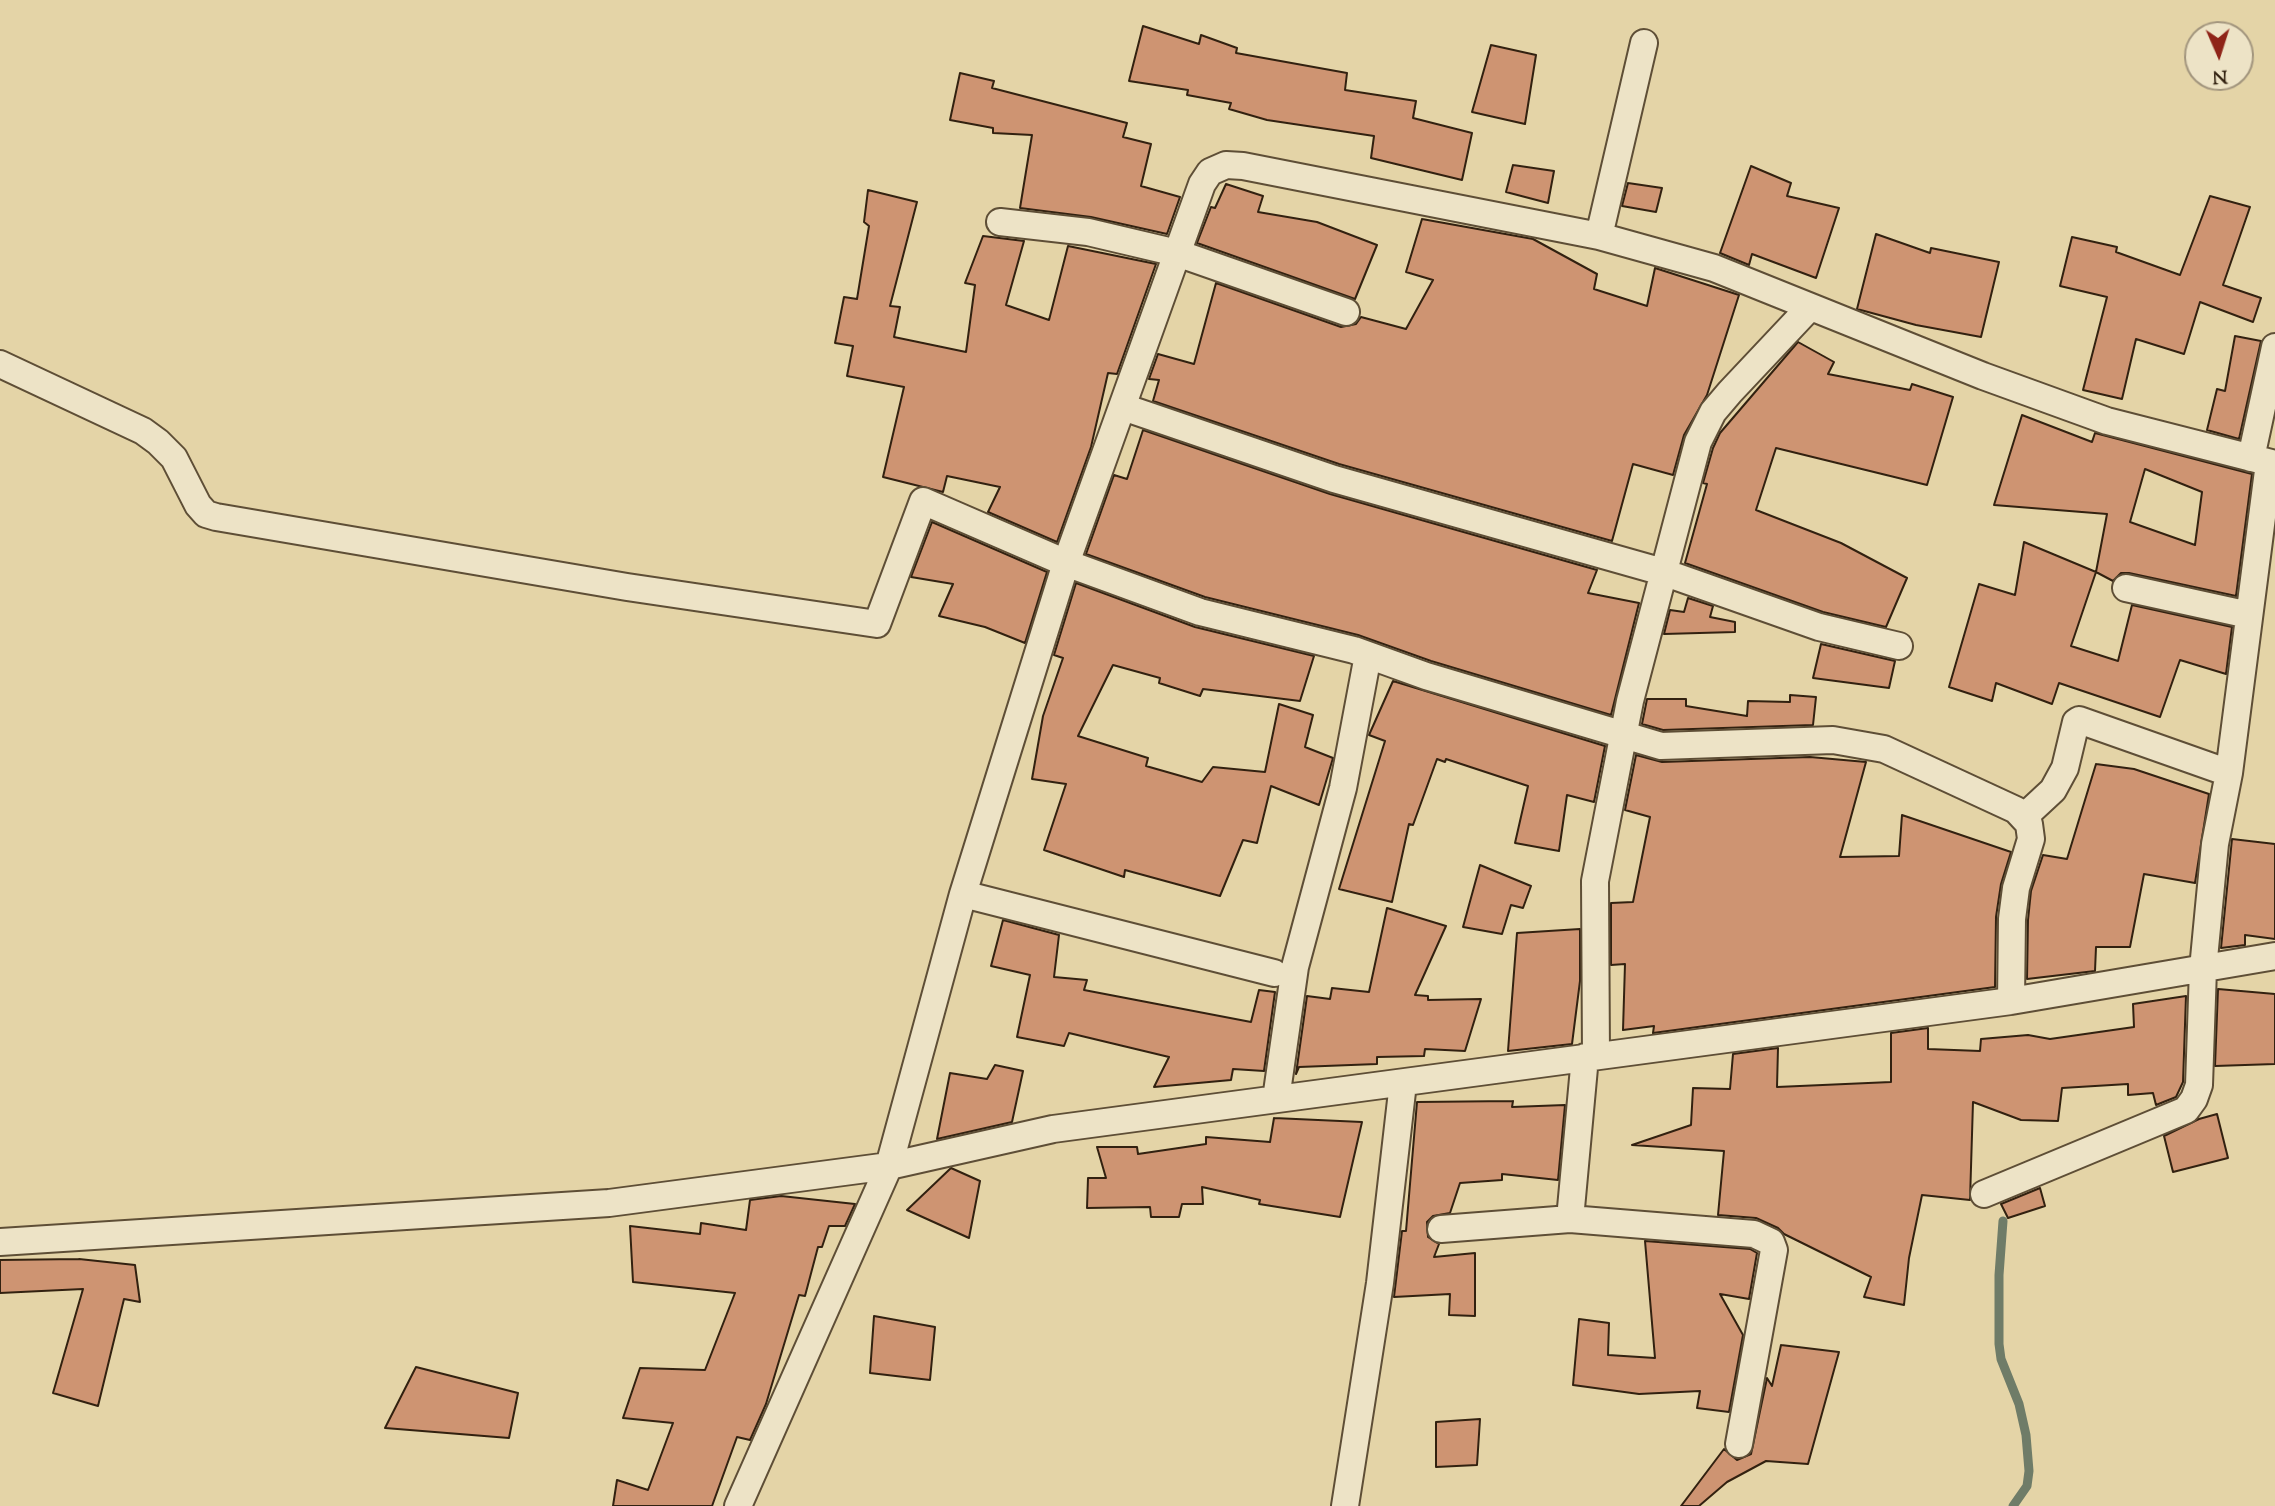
<!DOCTYPE html>
<style>
body{margin:0}
#map{position:relative;width:2275px;height:1506px;overflow:hidden;background:#e4d4a7;font-family:"Sorts Mill Goudy",serif}
canvas{display:block}
.north{position:absolute;left:2184px;top:21px;width:70px;height:70px;box-sizing:border-box;background:#ede3c6;border:2px solid #a2957d;border-radius:50%;rotate:177deg;font-size:19px;font-weight:700;line-height:28px;text-align:center;color:#322110}
.north::after{content:'';display:block;margin:auto;width:24px;height:32px;background:#8f2418;clip-path:polygon(50% 0,100% 100%,50% 72%,0 100%)}
</style>
<div id="map">
<canvas width="2275" height="1506"></canvas>
<div class="north">N</div>
</div>
<script>
const ctx = document.querySelector('canvas').getContext('2d');
ctx.lineJoin = 'round';
function shape(rows) {
  const path = new Path2D();
  for (const r of rows) {
    path.moveTo(r[0], r[1]);
    for (let i = 2; i < r.length; i += 2) path.lineTo(r[i], r[i + 1]);
  }
  return path;
}
function stroke(path, color, width, dash) {
  ctx.strokeStyle = color;
  ctx.lineWidth = width;
  ctx.lineCap = dash ? 'butt' : 'round';
  ctx.setLineDash(dash || []);
  ctx.stroke(path);
}
function fill(path, color) {
  ctx.fillStyle = color;
  ctx.fill(path, 'evenodd');
}
const stream = shape([
 [2003,1221,1999,1275,1999,1344,2001,1359,2019,1404,2026,1435,2029,1471,2027,1486,2013,1506]
]);
const building = shape([
 [1143,26,1199,44,1201,35,1237,48,1236,53,1347,73,1345,90,1416,101,1413,118,1472,133,1462,180,1371,158,1374,136,1267,120,1229,109,1231,103,1187,95,1188,90,1129,81,1143,26],
 [1491,45,1536,55,1525,124,1472,112,1491,45],
 [960,73,994,81,992,88,1127,123,1123,137,1151,144,1141,186,1180,197,1167,234,1091,217,1020,208,1032,135,993,133,993,128,950,120,960,73],
 [1513,165,1554,171,1548,203,1506,192,1513,165],
 [1751,166,1791,183,1787,196,1839,208,1816,278,1752,254,1749,265,1720,253,1751,166],
 [1628,183,1662,188,1656,212,1622,206,1628,183],
 [1226,184,1263,196,1258,212,1317,222,1377,245,1355,299,1197,243,1211,207,1215,208,1226,184],
 [868,190,917,202,890,306,900,307,894,337,966,352,975,285,965,283,983,236,1024,241,1006,305,1049,320,1068,246,1156,264,1117,374,1108,373,1091,447,1057,542,988,512,1000,487,947,476,943,492,883,477,904,387,847,376,853,346,835,343,844,297,857,299,869,226,864,222,868,190],
 [2210,196,2250,207,2223,285,2261,298,2253,322,2200,302,2184,354,2136,339,2122,399,2083,390,2107,297,2060,286,2072,237,2117,247,2116,252,2180,275,2210,196],
 [1422,219,1533,239,1597,274,1594,289,1647,306,1655,268,1739,295,1707,395,1684,435,1673,475,1633,464,1612,541,1339,464,1153,401,1159,380,1149,379,1158,354,1194,364,1216,283,1341,327,1356,324,1361,317,1406,329,1433,280,1406,272,1422,219],
 [1876,234,1930,253,1931,248,1999,262,1981,337,1916,325,1857,309,1876,234],
 [2235,336,2261,341,2239,439,2207,430,2217,389,2225,391,2235,336],
 [1798,342,1834,362,1828,374,1910,390,1912,384,1953,397,1927,485,1776,448,1756,510,1841,543,1907,578,1886,627,1823,612,1685,563,1707,484,1703,483,1713,448,1720,433,1798,342],
 [2022,415,2092,442,2095,433,2252,474,2236,596,2129,573,2121,573,2113,581,2096,572,2107,514,1994,505,2022,415],
 [2145,469,2202,492,2195,545,2130,522,2145,469],
 [1143,430,1330,494,1597,570,1588,593,1639,603,1611,715,1431,661,1358,635,1205,597,1086,554,1114,475,1127,479,1143,430],
 [932,522,1047,572,1025,643,985,627,939,616,953,584,911,577,932,522],
 [2024,542,2096,572,2071,646,2118,661,2132,605,2232,627,2226,674,2180,660,2160,717,2059,683,2052,704,1996,683,1992,701,1949,687,1979,584,2015,595,2024,542],
 [1076,583,1195,627,1314,656,1300,701,1203,689,1200,696,1159,683,1160,678,1113,665,1078,736,1148,758,1146,766,1202,782,1213,767,1265,772,1279,704,1313,715,1305,747,1333,758,1319,805,1271,786,1257,843,1243,840,1220,896,1125,870,1124,877,1044,850,1066,784,1032,779,1043,716,1063,658,1054,655,1076,583],
 [1688,598,1713,606,1710,617,1735,622,1735,632,1664,634,1670,610,1684,612,1688,598],
 [1821,644,1895,661,1889,688,1813,678,1821,644],
 [1393,681,1605,746,1594,802,1567,795,1559,851,1515,843,1528,786,1446,759,1445,762,1437,759,1413,825,1409,824,1392,902,1339,889,1385,741,1369,735,1393,681],
 [1790,695,1816,697,1813,725,1663,730,1642,724,1647,699,1686,699,1686,706,1747,716,1748,701,1790,702,1790,695],
 [1636,755,1662,762,1810,757,1866,762,1840,857,1899,856,1902,815,2011,852,2001,884,1996,917,1995,987,1653,1033,1654,1026,1623,1030,1625,964,1611,965,1611,903,1633,902,1650,817,1625,810,1636,755],
 [2096,764,2134,769,2209,794,2195,883,2144,874,2130,947,2096,947,2095,971,2027,979,2028,920,2031,891,2043,855,2067,859,2096,764],
 [2232,839,2275,844,2275,939,2245,935,2245,945,2221,948,2232,839],
 [1480,865,1531,886,1523,908,1511,905,1502,934,1463,927,1480,865],
 [1387,908,1446,926,1415,995,1428,996,1428,1000,1481,999,1465,1051,1425,1049,1424,1056,1377,1057,1377,1064,1299,1067,1296,1074,1307,996,1330,999,1332,988,1369,992,1387,908],
 [1003,920,1059,935,1054,977,1087,980,1084,990,1251,1022,1259,990,1275,992,1264,1071,1233,1069,1231,1080,1154,1087,1169,1057,1069,1033,1064,1046,1017,1037,1030,975,991,966,1003,920],
 [1580,929,1580,981,1572,1044,1508,1051,1517,933,1580,929],
 [2218,989,2275,994,2275,1064,2215,1066,2218,989],
 [2186,996,2183,1082,2176,1097,2156,1105,2153,1093,2128,1095,2128,1084,2062,1088,2058,1121,2021,1120,1973,1102,1970,1200,1922,1195,1909,1258,1904,1305,1864,1297,1871,1277,1784,1234,1778,1228,1756,1218,1718,1215,1724,1151,1632,1145,1691,1125,1693,1088,1730,1089,1733,1054,1778,1048,1777,1087,1891,1082,1891,1033,1928,1028,1928,1049,1980,1051,1981,1039,2028,1035,2050,1039,2134,1027,2133,1004,2186,996],
 [995,1065,1023,1071,1012,1122,937,1139,950,1073,987,1079,995,1065],
 [1513,1101,1512,1107,1565,1105,1558,1180,1502,1174,1502,1180,1460,1183,1450,1213,1433,1216,1427,1222,1428,1237,1439,1244,1434,1257,1475,1253,1475,1316,1449,1315,1450,1294,1394,1297,1402,1231,1406,1231,1417,1102,1513,1101],
 [2217,1114,2228,1158,2173,1172,2164,1136,2199,1119,2217,1114],
 [1274,1118,1362,1122,1340,1217,1259,1204,1260,1200,1202,1187,1203,1204,1182,1204,1179,1217,1151,1217,1150,1207,1087,1208,1088,1178,1106,1178,1097,1147,1137,1147,1138,1154,1206,1144,1206,1137,1270,1142,1274,1118],
 [951,1168,980,1181,969,1238,907,1210,951,1168],
 [2040,1188,2045,1206,2008,1218,2001,1204,2040,1188],
 [781,1196,855,1204,845,1226,829,1226,822,1247,818,1247,805,1296,799,1295,766,1404,750,1440,737,1437,712,1506,613,1506,617,1480,648,1490,673,1423,623,1418,640,1368,705,1370,735,1293,633,1282,630,1226,700,1234,701,1223,746,1230,750,1200,781,1196],
 [1645,1241,1750,1249,1757,1253,1749,1299,1720,1294,1743,1335,1729,1412,1697,1408,1700,1391,1639,1394,1573,1385,1579,1319,1609,1323,1608,1355,1655,1358,1645,1241],
 [79,1259,135,1265,140,1302,124,1299,98,1406,53,1393,83,1289,0,1293,0,1260,79,1259],
 [874,1316,935,1327,930,1380,870,1373,874,1316],
 [1781,1345,1839,1352,1808,1464,1766,1461,1727,1482,1699,1506,1681,1506,1724,1449,1737,1460,1751,1454,1767,1378,1772,1386,1781,1345],
 [416,1367,518,1393,509,1438,385,1428,416,1367],
 [1480,1419,1477,1465,1436,1467,1436,1422,1480,1419]
]);
const minor = shape([
 [1000,222,1088,232,1177,253,1346,312],
 [1599,236,1644,43],
 [0,364,143,431,158,442,174,458,198,505,206,514,216,517,627,587,877,624,923,501,1066,563,1200,612,1354,650,1426,676,1661,746,1833,740,1884,749,2016,810,2029,824,2031,839,2016,888,2012,919,2011,1001],
 [1123,407,1334,479,1663,572,1819,627,1899,646],
 [2251,458,2275,347],
 [2126,588,2249,615],
 [2025,816,2053,790,2065,768,2076,722,2079,720,2229,773],
 [963,894,1274,973],
 [1596,1056,1595,881,1630,701,1698,442,1713,412,1730,392,1810,307],
 [1276,1099,1295,967,1343,788,1368,655],
 [1984,1194,2186,1110,2194,1099,2199,1085,2203,969,2215,844,2229,773,2269,463],
 [1570,1219,1754,1234,1771,1242,1774,1250,1739,1444],
 [1441,1229,1570,1219,1585,1057],
 [0,1242,609,1203,889,1166,1053,1129,2011,1001,2275,956],
 [738,1506,889,1166,963,894,1066,563,1202,184,1210,172,1226,165,1243,166,1599,236,1714,268,1983,376,2107,421,2275,464],
 [1345,1506,1380,1283,1403,1083]
]);
stroke(stream, '#6f7c68', 9);
fill(building, '#ce9472');
stroke(building, '#322110', 2);
stroke(minor, '#5e4e36', 30);
stroke(minor, '#ede3c6', 26);
</script>
